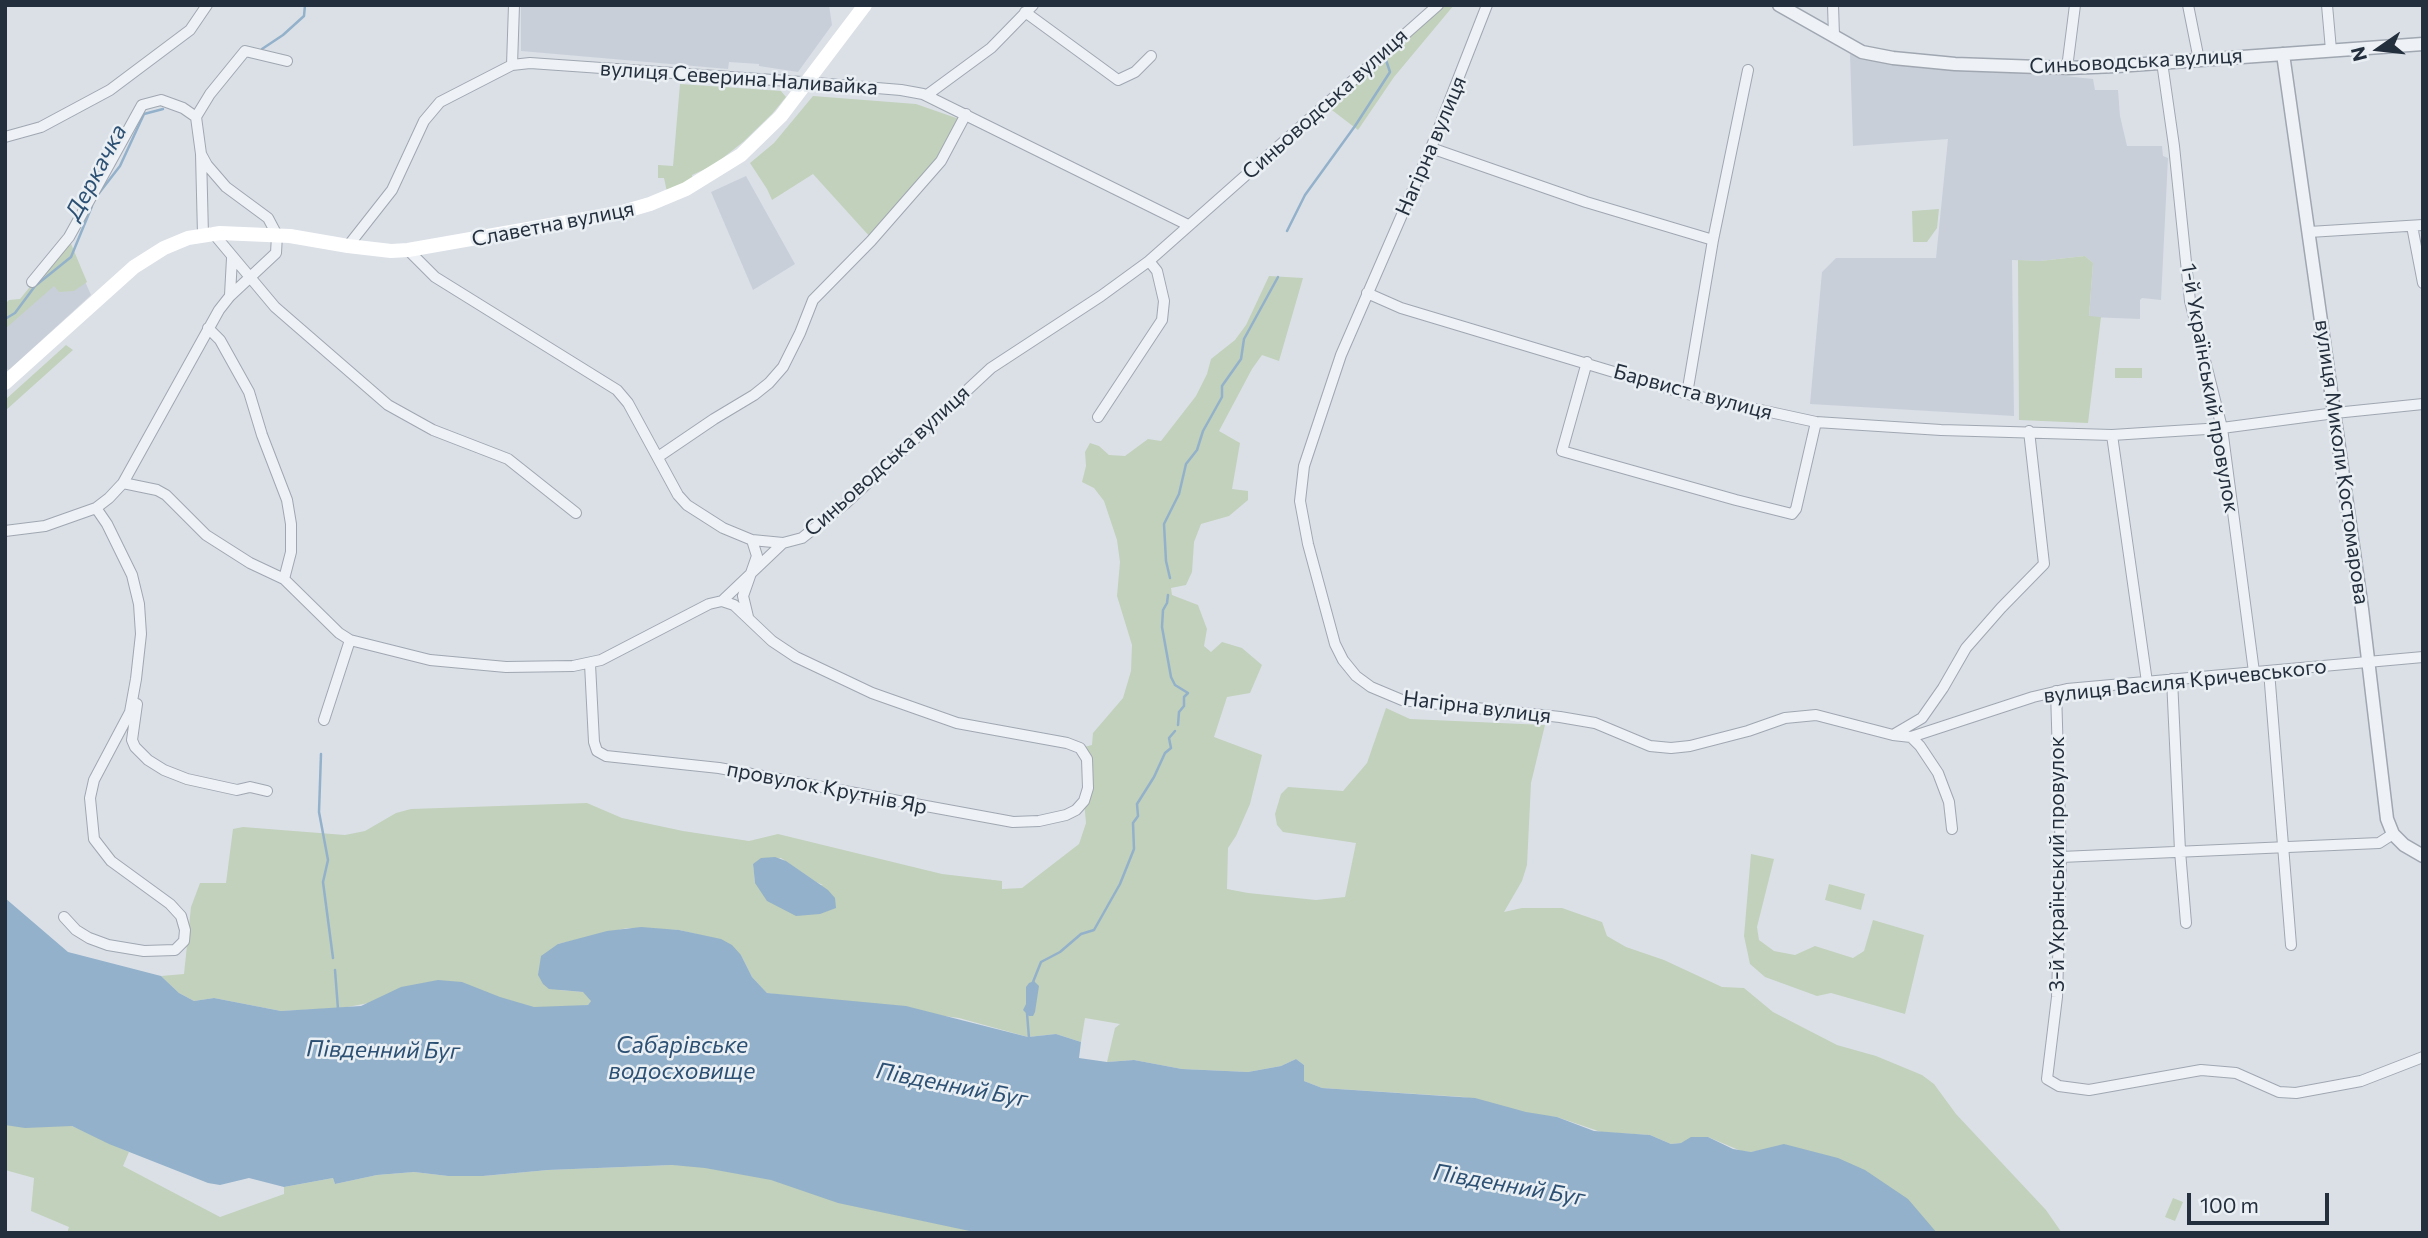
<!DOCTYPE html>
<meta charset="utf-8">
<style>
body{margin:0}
#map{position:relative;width:2428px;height:1238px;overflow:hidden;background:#dbe0e7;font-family:Commissioner,sans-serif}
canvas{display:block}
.frame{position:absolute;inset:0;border:7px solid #242f3d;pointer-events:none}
.north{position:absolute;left:2344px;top:14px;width:70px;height:70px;-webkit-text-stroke:5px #eaeff4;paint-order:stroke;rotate:256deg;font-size:19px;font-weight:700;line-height:28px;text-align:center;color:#242f3d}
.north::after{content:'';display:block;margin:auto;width:24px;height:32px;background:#242f3d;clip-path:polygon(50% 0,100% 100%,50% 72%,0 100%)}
.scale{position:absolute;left:2187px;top:1193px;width:142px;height:32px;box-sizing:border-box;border:4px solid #242f3d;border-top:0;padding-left:9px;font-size:21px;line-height:24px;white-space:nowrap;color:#242f3d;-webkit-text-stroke:5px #eaeff4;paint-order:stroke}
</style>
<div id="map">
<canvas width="2428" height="1238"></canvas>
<div class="frame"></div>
<div class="north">N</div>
<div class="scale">100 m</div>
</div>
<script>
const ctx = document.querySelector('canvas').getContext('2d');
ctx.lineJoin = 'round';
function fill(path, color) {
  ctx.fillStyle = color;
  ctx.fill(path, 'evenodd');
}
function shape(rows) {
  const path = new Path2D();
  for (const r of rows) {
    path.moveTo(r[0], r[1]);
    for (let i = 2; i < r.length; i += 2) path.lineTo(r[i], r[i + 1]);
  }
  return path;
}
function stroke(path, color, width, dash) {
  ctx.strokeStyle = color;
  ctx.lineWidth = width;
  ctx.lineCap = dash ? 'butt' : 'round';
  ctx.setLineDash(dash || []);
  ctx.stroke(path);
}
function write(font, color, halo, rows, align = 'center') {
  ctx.font = font + ' Commissioner,sans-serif';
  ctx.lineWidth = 5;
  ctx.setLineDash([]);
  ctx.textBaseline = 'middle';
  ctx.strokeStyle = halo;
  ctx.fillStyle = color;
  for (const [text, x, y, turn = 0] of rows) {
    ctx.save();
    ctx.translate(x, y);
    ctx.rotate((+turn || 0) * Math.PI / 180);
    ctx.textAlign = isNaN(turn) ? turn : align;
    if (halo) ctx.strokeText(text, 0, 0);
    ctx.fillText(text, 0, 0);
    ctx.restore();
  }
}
const built = shape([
 [521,5,829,5,832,25,798,72,759,66,759,64,729,62,728,69,521,51],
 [1850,54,1914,66,1950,70,2037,73,2093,79,2095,90,2118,90,2120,116,2127,146,2162,146,2163,156,2168,158,2161,300,2142,298,2140,300,2140,319,2089,317,2093,263,2085,256,2040,261,2012,260,2014,416,1810,404,1822,272,1836,258,1936,258,1948,139,1853,146],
 [746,176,795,264,753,290,711,192],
 [76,261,91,295,9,370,5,368,5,327]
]);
const green = shape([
 [1438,5,1454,5,1394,77,1358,130,1324,104],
 [680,84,781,91,786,97,772,114,743,142,714,165,692,175,693,180,667,192,664,178,658,178,658,165,673,166],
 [813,96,916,104,962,120,940,160,871,238,813,174,772,200,767,189,750,163,774,143],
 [1939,209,1937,228,1927,242,1913,242,1912,211],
 [69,239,87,282,74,291,59,292,54,286,5,329,5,304,9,300,20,299],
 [2085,256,2093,263,2089,316,2101,317,2088,423,2019,420,2018,260,2040,261],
 [1269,276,1303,278,1279,361,1262,355,1252,369,1219,431,1240,443,1232,489,1248,491,1248,500,1229,516,1201,524,1194,542,1192,572,1186,585,1171,588,1172,595,1198,605,1207,629,1204,646,1211,652,1222,642,1242,648,1262,665,1250,693,1227,697,1214,737,1262,755,1250,804,1236,836,1228,848,1227,889,1248,893,1316,900,1345,897,1356,843,1283,832,1277,825,1275,814,1281,794,1288,787,1343,791,1367,763,1386,708,1410,719,1545,725,1531,783,1527,865,1522,881,1504,912,1522,908,1562,908,1602,922,1607,936,1626,947,1664,960,1722,987,1744,988,1773,1012,1837,1045,1876,1056,1922,1075,1934,1084,1956,1114,2046,1210,2062,1233,1897,1233,1769,1149,1751,1152,1741,1151,1708,1137,1697,1137,1681,1143,1671,1144,1650,1135,1601,1132,1557,1117,1536,1115,1464,1097,1322,1088,1304,1081,1304,1065,1296,1059,1281,1066,1248,1072,1182,1069,1134,1060,1107,1062,1115,1028,1120,1024,1085,1018,1081,1042,1056,1034,1028,1037,959,1018,767,993,752,977,741,955,696,934,679,930,627,928,558,944,559,990,583,992,605,984,588,1005,582,1006,558,1008,369,1003,342,1008,281,1011,214,998,194,1001,179,993,161,976,184,974,191,907,200,883,226,883,233,829,243,827,345,835,365,831,396,813,411,809,587,803,622,818,683,831,749,841,778,834,942,874,1002,881,1002,889,1022,888,1079,844,1086,823,1084,801,1088,788,1080,748,1092,745,1093,733,1123,698,1131,671,1132,645,1117,596,1120,562,1117,540,1104,501,1094,488,1082,482,1086,466,1085,452,1090,443,1099,446,1109,455,1125,456,1148,439,1161,441,1196,396,1207,374,1211,359,1235,340,1246,325],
 [781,858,816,882,823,885,755,883,753,864],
 [66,345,73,350,5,411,5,400],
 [2115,368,2142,368,2142,378,2115,378],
 [1751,854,1774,859,1757,927,1759,940,1774,951,1795,955,1815,946,1853,958,1864,951,1873,920,1924,935,1905,1014,1831,993,1817,996,1765,977,1750,964,1744,936],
 [1829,884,1865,894,1861,910,1825,900],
 [5,1103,59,1126,72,1126,129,1152,123,1166,220,1217,284,1194,284,1187,333,1178,335,1184,377,1175,414,1172,448,1176,483,1176,548,1170,672,1165,782,1168,1033,1233,67,1233,69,1227,31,1211,34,1178,5,1170],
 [2173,1198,2183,1202,2175,1221,2165,1217]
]);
const water = shape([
 [775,857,786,861,828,890,835,898,836,908,820,914,796,916,767,901,755,883,753,864,761,858],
 [5,898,68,952,161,976,179,993,194,1001,214,998,281,1011,361,1006,401,987,438,980,462,982,500,997,534,1007,588,1005,591,1001,583,992,549,989,543,984,538,975,541,956,558,944,607,931,641,927,679,930,721,939,732,945,741,955,752,977,767,993,906,1006,1028,1037,1056,1034,1081,1042,1079,1058,1107,1062,1134,1060,1182,1069,1248,1072,1281,1066,1296,1059,1304,1065,1304,1081,1322,1088,1475,1098,1526,1112,1557,1117,1594,1131,1650,1135,1671,1144,1681,1143,1691,1137,1708,1137,1733,1149,1751,1152,1784,1144,1838,1158,1865,1170,1908,1199,1937,1233,979,1233,838,1203,771,1180,705,1168,672,1165,548,1170,483,1176,448,1176,414,1172,377,1175,335,1184,333,1178,284,1187,249,1178,220,1185,208,1183,109,1144,72,1126,25,1128,5,1125],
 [1034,981,1039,986,1035,1012,1033,1016,1029,1016,1023,1010,1026,1004,1026,987,1029,983]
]);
const stream = shape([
 [262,49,283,35,304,16,305,5],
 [96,197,120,166,144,114,163,109],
 [1287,231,1305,195,1355,126,1390,72,1386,60],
 [5,319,15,313,35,286,71,257,92,206],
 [1170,578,1166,561,1164,524,1179,494,1186,464,1197,450,1203,431,1222,397,1222,386,1241,359,1244,339,1278,277],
 [1168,595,1167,603,1163,610,1162,627,1171,677,1175,685,1188,693,1184,697,1184,706,1179,712,1178,725],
 [321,754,319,812,328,860,323,882,333,958],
 [335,970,338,1009],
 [1033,982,1041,962,1060,952,1081,934,1094,930,1120,884,1134,849,1133,823,1138,816,1137,804,1154,777,1165,753,1171,748,1169,738,1175,731],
 [1027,1013,1029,1038]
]);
const minor = shape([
 [1487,5,1431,148,1341,355,1304,466,1300,501,1308,544,1335,644,1343,660,1356,676,1371,687,1402,700,1560,717,1595,723,1650,746,1671,748,1690,746,1748,731,1785,718,1816,715,1893,735,1911,737,1920,746,1938,773,1949,802,1952,829],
 [1833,5,1834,36],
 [2188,5,2199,60],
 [2327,5,2331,50],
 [1025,12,1118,80,1135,72,1151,56],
 [2162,62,2174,146,2190,301,2222,428,2254,672],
 [512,65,514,5],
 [2067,68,2075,5],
 [927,95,991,48,1033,5],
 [196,117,210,94,245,51,287,61],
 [5,137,41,127,110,90,190,30,207,5],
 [1431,148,1586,202,1713,240],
 [2412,226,2423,283],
 [2309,232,2423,225],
 [213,233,275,307,388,405,433,430,508,459,576,513],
 [348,246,392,190,424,121,440,102,512,65,530,63,816,83,901,90,923,94,1188,225],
 [408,250,435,277,617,390,628,403,678,495,687,505,723,528,752,540,783,543,802,538,845,504,991,368,1101,296,1149,261,1438,5],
 [32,282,69,237,142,105,161,100,183,108,196,117,201,154,203,235],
 [1367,293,1401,308,1687,394,1816,422,1941,430,2112,435,2222,428,2335,413,2423,404],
 [230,295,232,258],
 [208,328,220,340,249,392,262,435,287,500,291,524,291,552,284,579],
 [1587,362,1562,451,1736,500,1792,514,1796,509,1816,422],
 [1687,394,1713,240,1748,70],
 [1098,417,1162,320,1164,301,1157,271,1149,261],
 [2112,435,2147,682],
 [658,457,714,419,754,395,769,383,783,367,800,333,813,300,871,241,941,161,966,114],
 [123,483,157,490,166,495,206,535,250,563,284,579,339,633,350,640,430,660,506,667,573,666,601,660,709,604,722,601,734,605,772,641,796,657,872,693,957,723,1067,743,1080,748,1087,759,1088,788,1084,801,1076,810,1066,815,1039,821,1013,822,719,768,606,756,597,751,594,742,590,664],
 [5,531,45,526,96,508,109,498,123,483,219,310,230,296,276,253,277,235,268,218,226,187,207,165,201,154],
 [722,601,783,543],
 [748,617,743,596,757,556,752,540],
 [2269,671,2291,945],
 [2172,679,2180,851,2186,923],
 [2056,691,2061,857,2057,997,2047,1079,2059,1086,2089,1090,2201,1070,2236,1073,2279,1092,2296,1093,2361,1081,2423,1057],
 [137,704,132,740,135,747,148,760,164,770,187,779,237,790,250,787,267,791],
 [324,720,350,640],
 [1893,735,1922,718,1943,688,1966,648,2001,608,2044,564,2029,431],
 [1911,737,2033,697,2067,689,2423,657],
 [2061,857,2379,843,2393,834],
 [64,917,76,930,89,938,108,945,144,951,175,950,184,941,185,930,181,916,170,904,111,861,94,839,90,798,94,780,130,712,136,679,141,634,139,604,132,575,107,524,96,508]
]);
const tertiary = shape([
 [1779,5,1862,52,1893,58,1955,64,2067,68,2117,66,2423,44],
 [2283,54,2362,609,2387,819,2393,834,2404,845,2423,856]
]);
const secondary = shape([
 [5,383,134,267,164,248,188,238,220,233,290,236,348,246,391,251,408,250,619,213,650,204,686,189,741,155,781,116,865,5]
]);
const streetNames = [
 ["Синьоводська вулиця",2136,61,-3],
 ["вулиця Северина Наливайка",739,78,4],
 ["Синьоводська вулиця",1325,104,-42],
 ["Нагірна вулиця",1431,146,-67],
 ["Славетна вулиця",553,224,-11],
 ["1-й Український провулок",2210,388,80],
 ["Барвиста вулиця",1693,392,15],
 ["Синьоводська вулиця",887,461,-42],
 ["вулиця Миколи Костомарова",2342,462,82],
 ["вулиця Василя Кричевського",2185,681,-6],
 ["Нагірна вулиця",1477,707,7],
 ["провулок Крутнів Яр",827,788,11],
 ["3-й Український провулок",2057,864,-90]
];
const waterNames = [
 ["Деркачка",96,172,-62],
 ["Сабарівське",682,1045],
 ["водосховище",682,1071],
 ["Південний Буг",383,1050,1],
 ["Південний Буг",952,1085,11],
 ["Південний Буг",1509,1185,10]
];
fill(built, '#c9cfd9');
fill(green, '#c2d1bb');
fill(water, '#93b1ca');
stroke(stream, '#93b1ca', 2.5);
stroke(minor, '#a0a7b1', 12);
stroke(tertiary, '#a0a7b1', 15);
stroke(minor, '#eef1f5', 10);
stroke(tertiary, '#eef1f5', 12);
stroke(secondary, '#fff', 14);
write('21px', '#242f3d', '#eaeff4', streetNames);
write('italic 23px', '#2c5073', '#eaeff4', waterNames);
</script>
